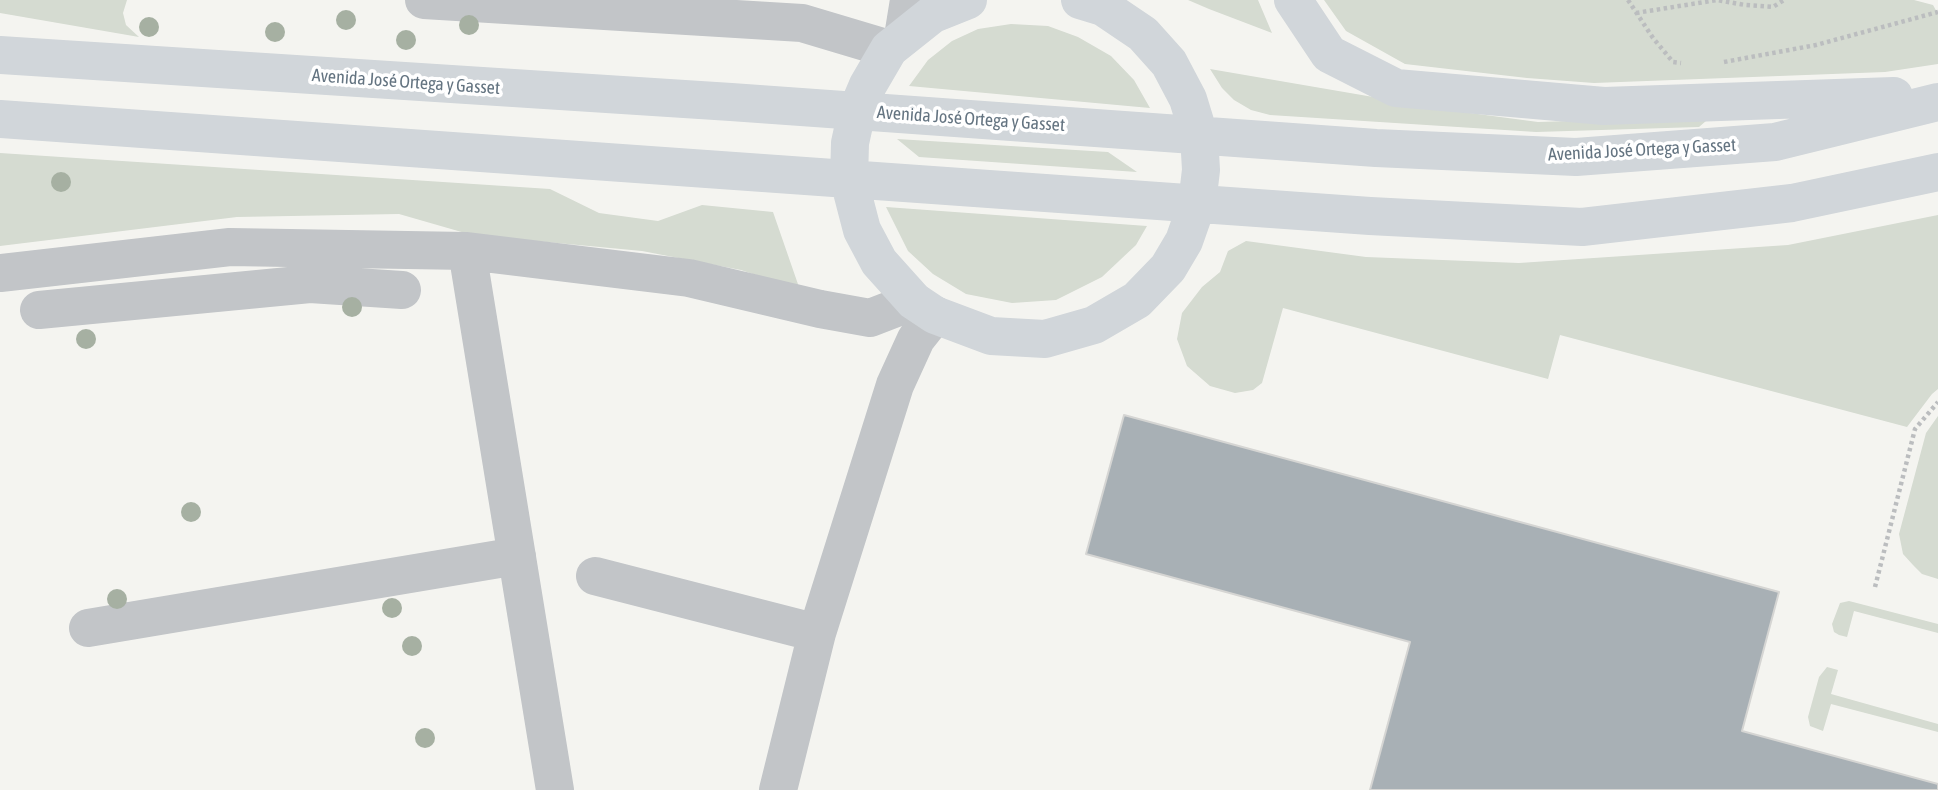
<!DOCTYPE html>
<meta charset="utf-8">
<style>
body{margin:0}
canvas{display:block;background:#f4f4f0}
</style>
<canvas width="1938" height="790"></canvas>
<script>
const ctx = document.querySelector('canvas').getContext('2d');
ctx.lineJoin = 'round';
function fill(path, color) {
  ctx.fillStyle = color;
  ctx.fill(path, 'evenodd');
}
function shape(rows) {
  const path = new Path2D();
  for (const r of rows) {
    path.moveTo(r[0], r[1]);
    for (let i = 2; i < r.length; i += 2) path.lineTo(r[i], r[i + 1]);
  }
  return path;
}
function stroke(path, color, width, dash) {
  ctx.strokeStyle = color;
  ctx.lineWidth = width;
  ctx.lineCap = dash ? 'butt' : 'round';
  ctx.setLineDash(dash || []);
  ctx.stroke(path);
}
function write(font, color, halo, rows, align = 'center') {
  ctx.font = font + ' "Asap Condensed",sans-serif';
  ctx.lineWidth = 7;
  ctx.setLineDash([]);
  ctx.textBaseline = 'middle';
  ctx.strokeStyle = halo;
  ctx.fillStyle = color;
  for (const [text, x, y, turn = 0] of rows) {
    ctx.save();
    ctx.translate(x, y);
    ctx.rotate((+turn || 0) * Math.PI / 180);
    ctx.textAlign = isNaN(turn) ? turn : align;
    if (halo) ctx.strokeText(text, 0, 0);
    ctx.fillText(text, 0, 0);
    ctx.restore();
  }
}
const green = shape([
 [0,0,127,0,123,13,126,25,139,37,0,13],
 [1188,0,1258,0,1272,33,1209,9],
 [1324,0,1914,0,1933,5,1938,14,1938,64,1885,72,1594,83,1527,78,1405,64,1346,31],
 [1011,24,1048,26,1078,37,1111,56,1134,80,1150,108,909,86,928,60,952,41,978,29],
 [1210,69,1455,111,1538,122,1697,117,1706,121,1699,127,1536,132,1270,115,1251,110,1234,100,1222,88],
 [897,139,1108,152,1137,172,919,157],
 [0,153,550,189,599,213,658,221,702,205,773,212,800,290,741,270,642,251,472,235,399,214,237,217,0,246],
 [886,207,1147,226,1136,245,1102,277,1056,300,1012,303,966,294,933,274,908,251],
 [1938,215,1938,389,1932,394,1907,427,1560,335,1548,379,1283,308,1262,383,1253,390,1235,393,1210,386,1187,366,1177,339,1182,313,1202,287,1220,272,1228,251,1246,241,1366,257,1519,263,1788,245],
 [1938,416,1938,579,1922,574,1913,565,1903,554,1899,534,1926,433],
 [1849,601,1938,624,1938,633,1854,611,1847,637,1839,635,1834,632,1832,624,1840,603],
 [1827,667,1838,670,1831,694,1938,724,1938,732,1831,704,1823,731,1810,726,1808,717,1819,677]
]);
const building = shape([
 [1124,415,1779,592,1742,731,1938,784,1938,790,1370,790,1410,642,1086,554,1124,415]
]);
const path = shape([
 [1628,0,1653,38,1673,62,1681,63],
 [1636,13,1717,0,1745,5,1773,7,1784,0],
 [1724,62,1816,45,1938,12],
 [1875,587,1915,429,1938,402]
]);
const minor = shape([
 [424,0,802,23,889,49],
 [903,37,909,0],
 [467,251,555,790],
 [0,273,230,247,467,251,689,278,820,309,870,318,914,301],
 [39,310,310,284,402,290],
 [595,576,817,633],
 [88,628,517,556],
 [778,790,817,633,895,385,916,339,935,315]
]);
const major = shape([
 [968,0,933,14,889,49,868,85,857,111,850,143,849,180,862,230,879,262,914,301,935,315,991,336,1045,339,1094,325,1137,300,1168,268,1184,241,1197,204,1201,170,1199,135,1188,99,1169,63,1143,34,1103,7,1080,0],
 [1293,0,1329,54,1396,88,1604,106,1894,96],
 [0,55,731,102,1376,148,1576,157,1775,142,1938,102],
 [0,119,1370,216,1582,227,1792,203,1938,172]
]);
const trees = [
 [346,20],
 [469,25],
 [149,27],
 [275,32],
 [406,40],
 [61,182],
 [352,307],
 [86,339],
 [191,512],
 [117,599],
 [392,608],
 [412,646],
 [425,738]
];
const streetNames = [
 ["Avenida José Ortega y Gasset",406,82,4],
 ["Avenida José Ortega y Gasset",971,119,4],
 ["Avenida José Ortega y Gasset",1642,150,-3]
];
fill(green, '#d5dbd1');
fill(building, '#a8b0b5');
stroke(building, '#d5d5d3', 2);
stroke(path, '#bbbdbf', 4.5, [3.5, 3.5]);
stroke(minor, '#c2c5c8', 38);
stroke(major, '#d1d6da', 38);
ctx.fillStyle = '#a6b0a2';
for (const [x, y] of trees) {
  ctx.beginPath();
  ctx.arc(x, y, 10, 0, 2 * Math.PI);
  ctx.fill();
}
write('18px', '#647481', '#fff', streetNames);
</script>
